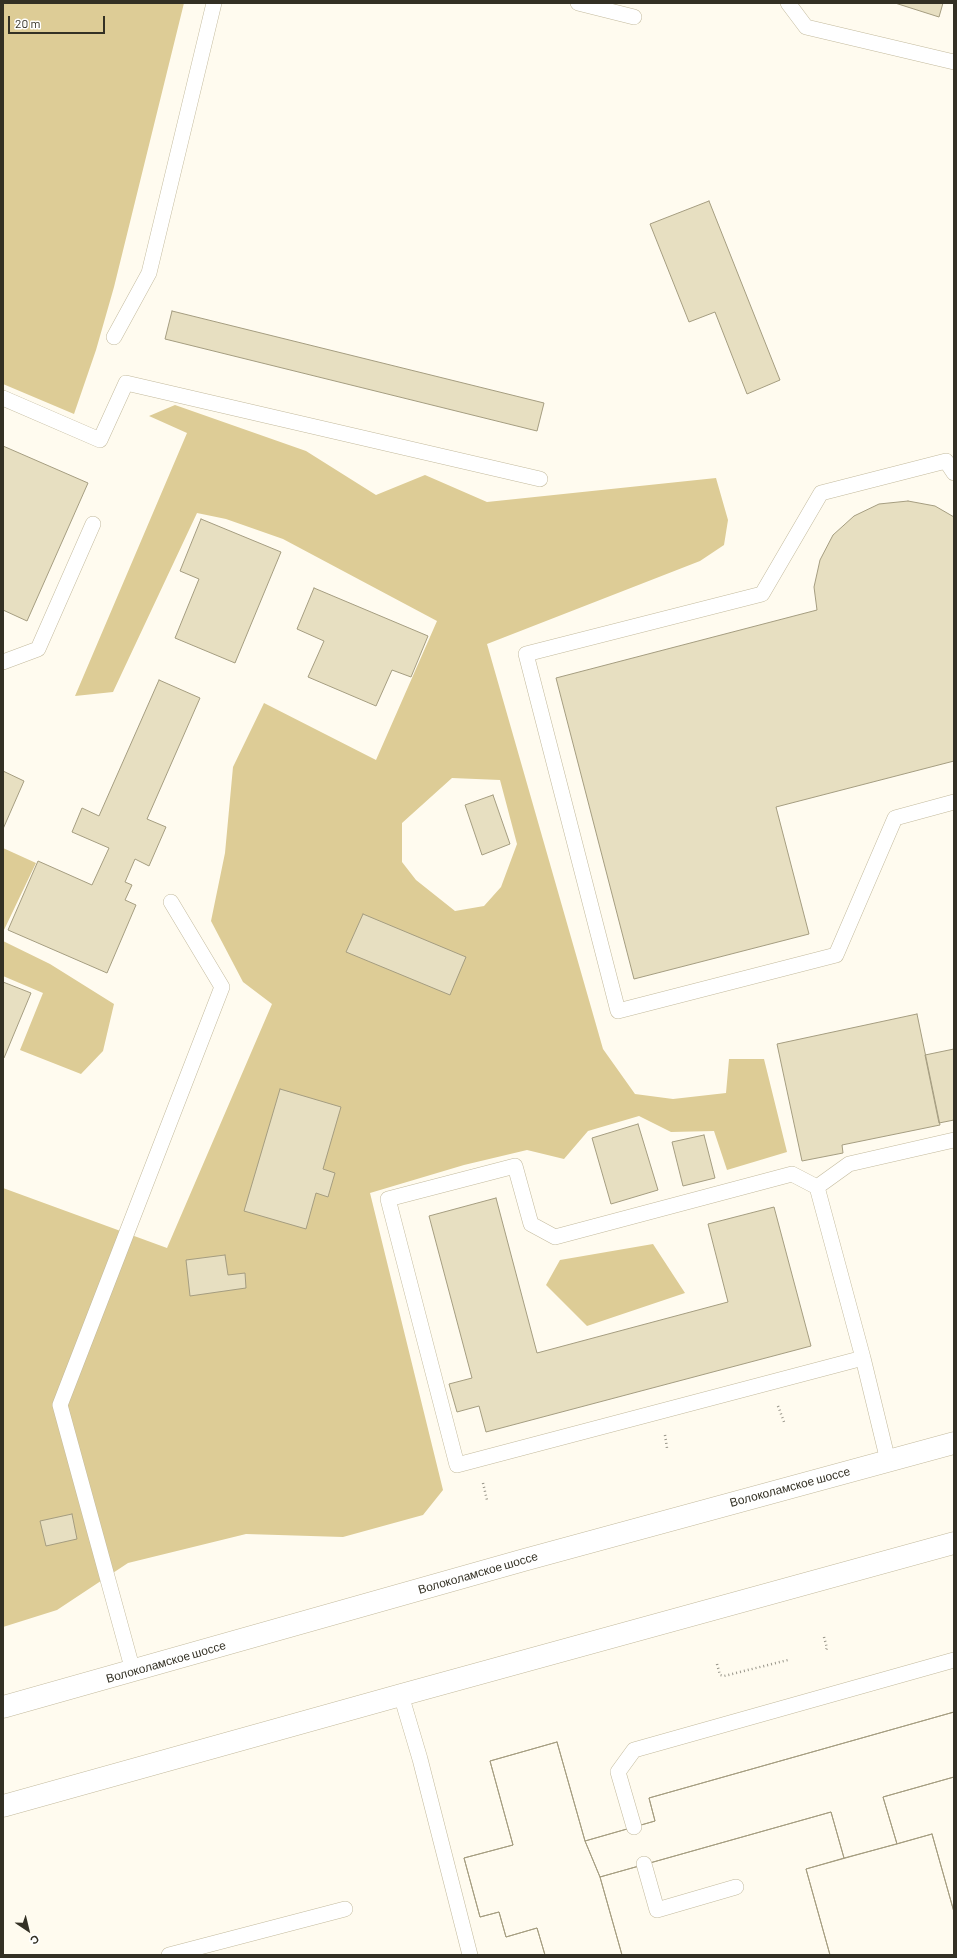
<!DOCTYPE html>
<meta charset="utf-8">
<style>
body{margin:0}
#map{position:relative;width:957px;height:1958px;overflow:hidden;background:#fffbef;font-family:Barlow,sans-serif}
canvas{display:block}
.frame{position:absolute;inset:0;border:4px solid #333024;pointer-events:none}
.north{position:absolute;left:8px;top:1910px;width:40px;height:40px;-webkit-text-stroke:3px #fff;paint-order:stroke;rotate:145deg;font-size:11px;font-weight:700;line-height:16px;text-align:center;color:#333024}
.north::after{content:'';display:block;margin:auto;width:14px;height:18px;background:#333024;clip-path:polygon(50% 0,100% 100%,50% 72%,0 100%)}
.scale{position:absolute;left:8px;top:16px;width:97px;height:18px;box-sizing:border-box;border:2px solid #333024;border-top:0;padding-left:5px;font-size:12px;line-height:14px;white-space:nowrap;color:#333024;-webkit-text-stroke:3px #fff;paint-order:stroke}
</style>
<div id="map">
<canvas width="957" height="1958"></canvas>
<div class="frame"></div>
<div class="north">С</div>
<div class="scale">20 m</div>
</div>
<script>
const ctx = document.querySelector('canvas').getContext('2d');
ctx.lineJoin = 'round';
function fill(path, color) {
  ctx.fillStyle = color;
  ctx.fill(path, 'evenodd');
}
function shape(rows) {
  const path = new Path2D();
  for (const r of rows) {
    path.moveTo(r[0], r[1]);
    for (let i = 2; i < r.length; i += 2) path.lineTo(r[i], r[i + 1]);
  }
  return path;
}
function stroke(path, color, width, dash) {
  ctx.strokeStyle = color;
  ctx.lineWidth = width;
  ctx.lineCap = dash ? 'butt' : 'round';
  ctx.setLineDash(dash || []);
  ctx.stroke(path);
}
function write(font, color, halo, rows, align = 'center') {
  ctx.font = font + ' Barlow,sans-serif';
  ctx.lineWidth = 3.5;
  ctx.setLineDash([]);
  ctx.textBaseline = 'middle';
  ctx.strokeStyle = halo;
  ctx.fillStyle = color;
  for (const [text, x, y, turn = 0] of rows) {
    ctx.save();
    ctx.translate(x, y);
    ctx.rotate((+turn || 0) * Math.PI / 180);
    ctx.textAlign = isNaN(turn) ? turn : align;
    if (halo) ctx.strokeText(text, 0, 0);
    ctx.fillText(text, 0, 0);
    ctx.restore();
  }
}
const green = shape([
 [3,3,184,3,114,287,96,350,74,414,3,384],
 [175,405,306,451,376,495,425,475,487,502,716,478,728,520,724,545,700,561,487,644,603,1049,635,1094,673,1099,726,1093,729,1059,764,1059,787,1152,727,1170,714,1131,671,1132,639,1116,588,1131,564,1159,527,1150,464,1165,370,1193,443,1490,423,1515,343,1537,246,1534,128,1563,57,1610,3,1627,3,1188,167,1248,272,1004,243,982,211,921,225,853,233,767,264,703,376,760,437,621,283,539,226,519,197,513,113,692,75,696,187,433,149,416],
 [452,778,500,780,517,844,501,887,484,906,455,911,416,880,402,862,402,823],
 [3,848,36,863,3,932],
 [3,941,50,964,114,1004,103,1051,81,1074,20,1050,43,993,3,976],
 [653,1244,685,1293,587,1326,546,1285,560,1260]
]);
const building = shape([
 [895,3,943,3,939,17,895,3],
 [709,201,780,380,747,394,715,312,689,322,650,224,709,201],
 [172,311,544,403,537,431,165,339,172,311],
 [3,446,88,483,27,621,3,610,3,446],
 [908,501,935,506,954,517,954,761,776,807,809,934,634,979,556,678,817,610,814,587,820,560,833,535,854,516,879,504,908,501],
 [201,519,281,552,235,663,175,638,199,579,180,571,201,519],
 [314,588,428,636,411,677,392,670,376,706,308,677,324,641,297,629,314,588],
 [159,680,200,698,147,819,166,827,149,866,135,859,125,882,132,885,125,900,136,905,107,973,8,930,38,861,92,885,109,848,72,832,82,808,99,816,159,680],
 [3,771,24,781,3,829,3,771],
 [493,795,510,844,482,855,465,805,493,795],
 [363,914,466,957,450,995,346,952,363,914],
 [3,982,31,993,4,1058,3,1058,3,982],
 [917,1014,940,1125,842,1145,843,1153,802,1161,777,1044,917,1014],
 [954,1049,954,1120,939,1123,925,1055,954,1049],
 [280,1089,341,1107,323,1169,335,1173,328,1197,316,1193,306,1229,244,1211,280,1089],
 [638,1124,658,1190,611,1204,592,1138,638,1124],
 [704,1135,715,1178,683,1186,672,1142,704,1135],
 [496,1198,537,1353,728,1302,708,1224,774,1207,811,1346,486,1432,479,1406,457,1412,449,1384,472,1378,429,1216,496,1198],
 [225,1255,228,1275,245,1273,246,1288,190,1296,186,1260,225,1255],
 [72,1514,77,1539,46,1546,40,1521,72,1514],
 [954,1712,954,1777,883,1797,897,1844,932,1834,954,1912,954,1955,830,1955,806,1869,844,1858,831,1812,600,1877,622,1955,545,1955,537,1928,506,1937,499,1912,480,1917,464,1858,513,1845,490,1761,557,1742,585,1841,655,1821,649,1798,954,1712],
 [954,1712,954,1777,883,1797,897,1844,844,1858,831,1812,600,1877,585,1841,655,1821,649,1798,954,1712],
 [557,1742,585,1841,600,1877,622,1955,545,1955,537,1928,506,1937,499,1912,480,1917,464,1858,513,1845,490,1761,557,1742],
 [932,1834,954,1912,954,1955,830,1955,806,1869,932,1834]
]);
const path = shape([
 [778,1406,784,1422],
 [665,1435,667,1448],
 [483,1483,487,1500],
 [824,1637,827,1648,826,1650],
 [717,1664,720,1675,724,1676,788,1660]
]);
const service = shape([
 [578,3,634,17],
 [788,3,806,27,954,62],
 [114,337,149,273,214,3],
 [3,398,100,440,126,383,540,479],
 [954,473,946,461,821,493,762,594,526,654,618,1011,836,955,895,818,954,802],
 [3,662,38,649,93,524],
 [817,1187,849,1164,954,1140],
 [863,1358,457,1465,388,1199,515,1166,531,1224,555,1237,792,1174,817,1187,863,1358,888,1461],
 [133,1671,60,1405,222,987,171,902],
 [401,1695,420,1759,470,1955],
 [634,1827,618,1772,634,1750,954,1660],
 [644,1864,657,1910,736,1887],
 [169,1955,345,1909]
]);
const primary = shape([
 [3,1707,524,1560,954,1443],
 [3,1806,401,1695,954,1543]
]);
const streetNames = [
 ["Волоколамское шоссе",790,1487,-15],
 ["Волоколамское шоссе",478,1573,-16],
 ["Волоколамское шоссе",166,1662,-16]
];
fill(green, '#ddcc96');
fill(building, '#e7dfc1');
stroke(building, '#a59d80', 1);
stroke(service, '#c3ba9d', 16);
stroke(primary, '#c3ba9d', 23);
stroke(path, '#989589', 2.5, [1, 3]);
stroke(service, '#fff', 15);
stroke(primary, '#fff', 22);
write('12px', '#333024', '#fff', streetNames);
</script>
